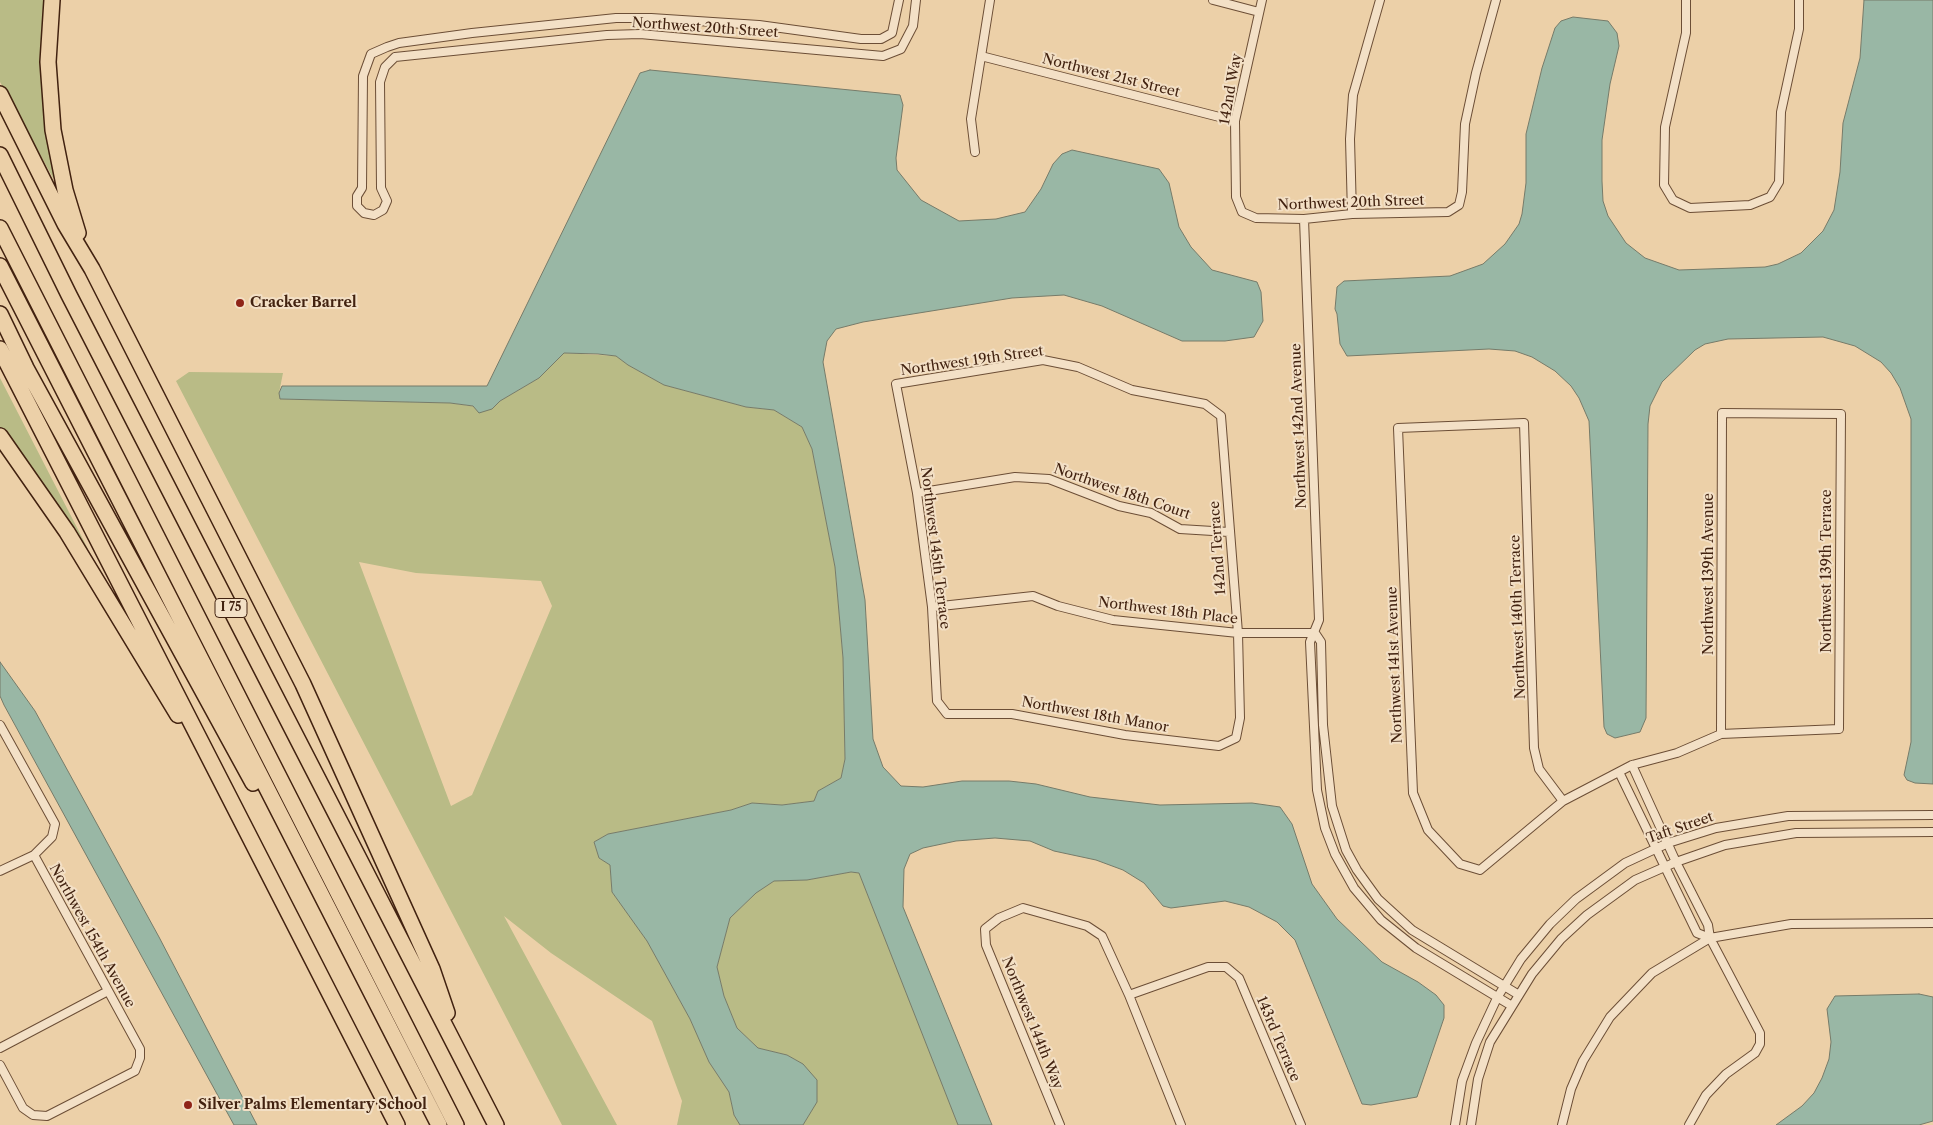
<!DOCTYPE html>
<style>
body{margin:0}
canvas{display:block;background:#ecd0a8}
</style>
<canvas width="1933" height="1125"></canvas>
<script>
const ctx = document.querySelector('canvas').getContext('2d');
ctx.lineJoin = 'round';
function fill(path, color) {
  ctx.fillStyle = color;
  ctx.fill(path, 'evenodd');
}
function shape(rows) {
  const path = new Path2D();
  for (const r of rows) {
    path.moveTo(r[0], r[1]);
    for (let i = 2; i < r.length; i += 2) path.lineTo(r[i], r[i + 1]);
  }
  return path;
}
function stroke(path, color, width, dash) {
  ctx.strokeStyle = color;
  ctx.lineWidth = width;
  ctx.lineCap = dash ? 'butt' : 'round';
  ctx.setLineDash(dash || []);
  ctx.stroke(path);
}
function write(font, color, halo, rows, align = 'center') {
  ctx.font = font + ' "Libre Caslon Text",serif';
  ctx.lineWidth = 4;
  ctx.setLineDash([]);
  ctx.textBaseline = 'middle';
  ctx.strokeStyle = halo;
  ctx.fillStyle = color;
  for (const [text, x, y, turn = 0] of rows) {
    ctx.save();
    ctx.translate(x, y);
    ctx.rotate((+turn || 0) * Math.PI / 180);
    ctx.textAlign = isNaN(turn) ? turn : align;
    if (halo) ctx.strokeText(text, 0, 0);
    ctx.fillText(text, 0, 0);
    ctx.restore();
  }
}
const green = shape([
 [0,0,45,0,56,177,53,178,0,82],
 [564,353,616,356,628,365,664,385,746,407,774,410,802,427,812,449,835,567,843,658,845,759,841,778,818,791,814,801,782,805,752,803,731,810,608,834,594,842,599,858,610,865,612,892,647,941,690,1019,709,1062,729,1092,734,1115,740,1125,677,1125,682,1101,652,1021,551,953,504,916,617,1125,562,1125,176,381,189,372,283,373,279,393,280,399,450,403,492,409,500,401,539,378],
 [359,562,416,573,541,581,552,606,472,795,451,806],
 [0,378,88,549,86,551,28,464,0,427],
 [851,872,859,873,958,1125,803,1125,817,1102,803,1064,787,1055,758,1048,737,1028,724,996,717,967,730,918,756,893,774,881,807,880]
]);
const water = shape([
 [1864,0,1933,0,1933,784,1915,783,1907,780,1904,775,1911,742,1911,419,1900,388,1891,373,1881,362,1855,346,1823,337,1728,339,1705,344,1695,350,1662,382,1650,406,1648,424,1646,718,1640,732,1615,738,1607,734,1604,727,1589,421,1579,398,1571,386,1555,371,1532,357,1515,351,1489,349,1347,356,1340,344,1337,314,1335,309,1337,287,1344,281,1450,276,1483,264,1505,244,1519,224,1522,214,1526,183,1526,134,1542,68,1555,28,1561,21,1573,17,1608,21,1617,33,1619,46,1610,84,1602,140,1602,181,1603,201,1608,216,1626,243,1645,258,1679,270,1765,267,1778,264,1801,253,1823,231,1834,210,1840,172,1843,123,1860,58,1864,0],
 [650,70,900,95,903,105,896,158,897,170,921,200,959,221,996,219,1025,212,1041,189,1053,164,1062,154,1072,150,1159,169,1169,183,1179,227,1191,247,1212,270,1257,282,1261,292,1263,321,1254,337,1225,341,1182,341,1102,306,1064,295,1012,298,863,322,836,329,827,341,823,362,865,600,873,739,883,767,901,786,923,787,962,781,1009,781,1036,784,1090,797,1160,805,1252,803,1280,807,1292,824,1312,884,1337,919,1382,962,1418,982,1436,995,1444,1005,1444,1018,1417,1097,1371,1105,1362,1104,1295,940,1277,922,1249,907,1225,901,1171,908,1163,906,1144,883,1123,870,1096,860,1054,851,1030,841,995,838,956,841,923,848,910,854,904,869,903,907,992,1125,958,1125,859,873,851,872,807,880,774,881,756,893,730,918,717,967,724,996,737,1028,758,1048,787,1055,803,1064,817,1080,817,1102,803,1125,740,1125,734,1115,729,1092,709,1062,690,1019,647,941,612,892,610,865,599,858,594,842,608,834,731,810,752,803,782,805,814,801,818,791,841,778,845,759,843,658,835,567,812,449,802,427,774,410,746,407,664,385,628,365,616,356,598,354,564,353,539,378,500,401,492,409,479,413,473,406,450,403,280,399,279,393,282,386,487,386,640,73,650,70],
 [0,662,35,711,159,937,257,1125,234,1125,4,705,0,696,0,662],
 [1919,994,1933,997,1933,1121,1919,1125,1776,1125,1802,1106,1814,1093,1822,1078,1829,1059,1831,1042,1827,1009,1835,996,1919,994]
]);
const minor = shape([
 [899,0,892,33,881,39,861,39,759,25,651,18,616,18,472,33,399,43,387,47,371,54,363,76,362,188,357,196,357,206,364,213,374,215,383,210,387,201,381,188,380,82,385,67,395,57,607,35,640,34,883,56,901,49,913,26,916,0],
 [1213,0,1259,12],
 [1262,0,1235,121,1236,197,1242,212,1256,218,1304,219,1352,214,1448,212,1459,205,1462,192,1465,124,1476,73,1496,0],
 [1686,0,1686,33,1665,127,1664,185,1673,200,1690,208,1750,205,1770,197,1779,182,1781,112,1799,29,1799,0],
 [981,56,1235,121],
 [975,152,971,119,990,0],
 [1352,214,1350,139,1353,95,1380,0],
 [1304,219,1319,620,1310,642,1317,790,1325,828,1335,854,1354,888,1381,920,1416,948,1512,1006],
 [1043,360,1078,367,1132,390,1205,404,1221,416,1238,633,1240,718,1236,738,1219,746,1125,735,1012,714,947,714,937,701,932,607,917,493,896,384,1043,360],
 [917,493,1015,477,1049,479,1119,506,1151,513,1180,529,1229,532],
 [932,607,1033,596,1058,606,1113,620,1238,633,1315,633],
 [1315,633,1321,642,1323,725,1332,806,1346,850,1357,870,1378,899,1412,930,1519,995],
 [0,725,55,824,52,837,34,855,140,1049,140,1058,135,1071,47,1116,33,1115,23,1108,0,1065],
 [1632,765,1676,862,1708,925,1710,938,1760,1033,1760,1044,1755,1053,1726,1074,1706,1095,1689,1125],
 [1619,772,1697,933,1710,938],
 [1563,801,1539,769,1534,748,1524,423,1398,428,1413,793,1428,830,1460,864,1480,870,1563,801,1632,765,1677,753,1721,734,1839,729,1841,414,1722,413,1721,734],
 [0,871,34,855],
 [1129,995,1181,1125],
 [0,1048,108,991],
 [1060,1125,986,945,985,929,999,918,1023,908,1087,926,1102,936,1129,995,1208,967,1226,967,1239,978,1301,1125],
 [1455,1125,1462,1081,1476,1043,1497,998,1521,959,1550,924,1576,899,1625,863,1668,843,1716,828,1788,816,1933,815],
 [1471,1125,1478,1079,1490,1042,1532,974,1561,939,1587,915,1635,880,1676,862,1725,845,1796,833,1933,832],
 [1562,1125,1571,1089,1583,1061,1610,1017,1652,973,1710,938,1791,924,1933,923]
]);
const motorway = shape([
 [52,0,48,62,53,130,65,190,78,233],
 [0,94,65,224,92,269,303,684,432,969,447,1013],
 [0,155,69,295,496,1125],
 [0,228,456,1125],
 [0,266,439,1125],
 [0,314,26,368,253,783],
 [0,349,397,1125],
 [0,436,67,532,178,715]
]);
const markers = [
 [240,303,5,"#8f2418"],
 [188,1105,5,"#8f2418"]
];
const shields = [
 [231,608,32]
];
const shieldNames = [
 ["I 75",231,608]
];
const streetNames = [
 ["Northwest 20th Street",705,28,4],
 ["Northwest 21st Street",1111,76,14],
 ["142nd Way",1231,89,-80],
 ["Northwest 20th Street",1351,203,-2],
 ["Northwest 19th Street",972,361,-8],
 ["Northwest 142nd Avenue",1299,426,-92],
 ["Northwest 18th Court",1122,492,19],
 ["Northwest 145th Terrace",935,548,83],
 ["142nd Terrace",1218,548,-94],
 ["Northwest 139th Terrace",1827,571,-90],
 ["Northwest 139th Avenue",1709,574,-90],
 ["Northwest 18th Place",1168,611,7],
 ["Northwest 140th Terrace",1518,617,-92],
 ["Northwest 141st Avenue",1395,665,-92],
 ["Northwest 18th Manor",1095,715,10],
 ["Taft Street",1680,828,-19],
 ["Northwest 154th Avenue",92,936,61],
 ["Northwest 144th Way",1032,1023,68],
 ["143rd Terrace",1278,1039,67]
];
const poiNames = [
 ["Cracker Barrel",250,303],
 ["Silver Palms Elementary School",198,1105]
];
fill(green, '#b9bb86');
fill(water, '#99b7a5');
stroke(water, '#767b69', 1);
stroke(minor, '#6c4e36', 10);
stroke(motorway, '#422210', 18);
stroke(minor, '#f3e0c6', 8);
stroke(motorway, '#ecd0a8', 15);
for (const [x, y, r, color] of markers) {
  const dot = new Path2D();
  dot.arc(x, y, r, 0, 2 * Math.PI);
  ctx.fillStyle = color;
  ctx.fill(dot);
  stroke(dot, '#f3e0c6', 2);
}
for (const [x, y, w] of shields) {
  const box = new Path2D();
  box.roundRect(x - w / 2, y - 9.5, w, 19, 4);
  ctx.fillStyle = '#f3e0c6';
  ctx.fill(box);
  stroke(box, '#422210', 1);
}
write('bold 12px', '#422210', null, shieldNames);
write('14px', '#422210', '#f3e0c6', streetNames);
write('bold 14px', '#422210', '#f3e0c6', poiNames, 'left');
</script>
